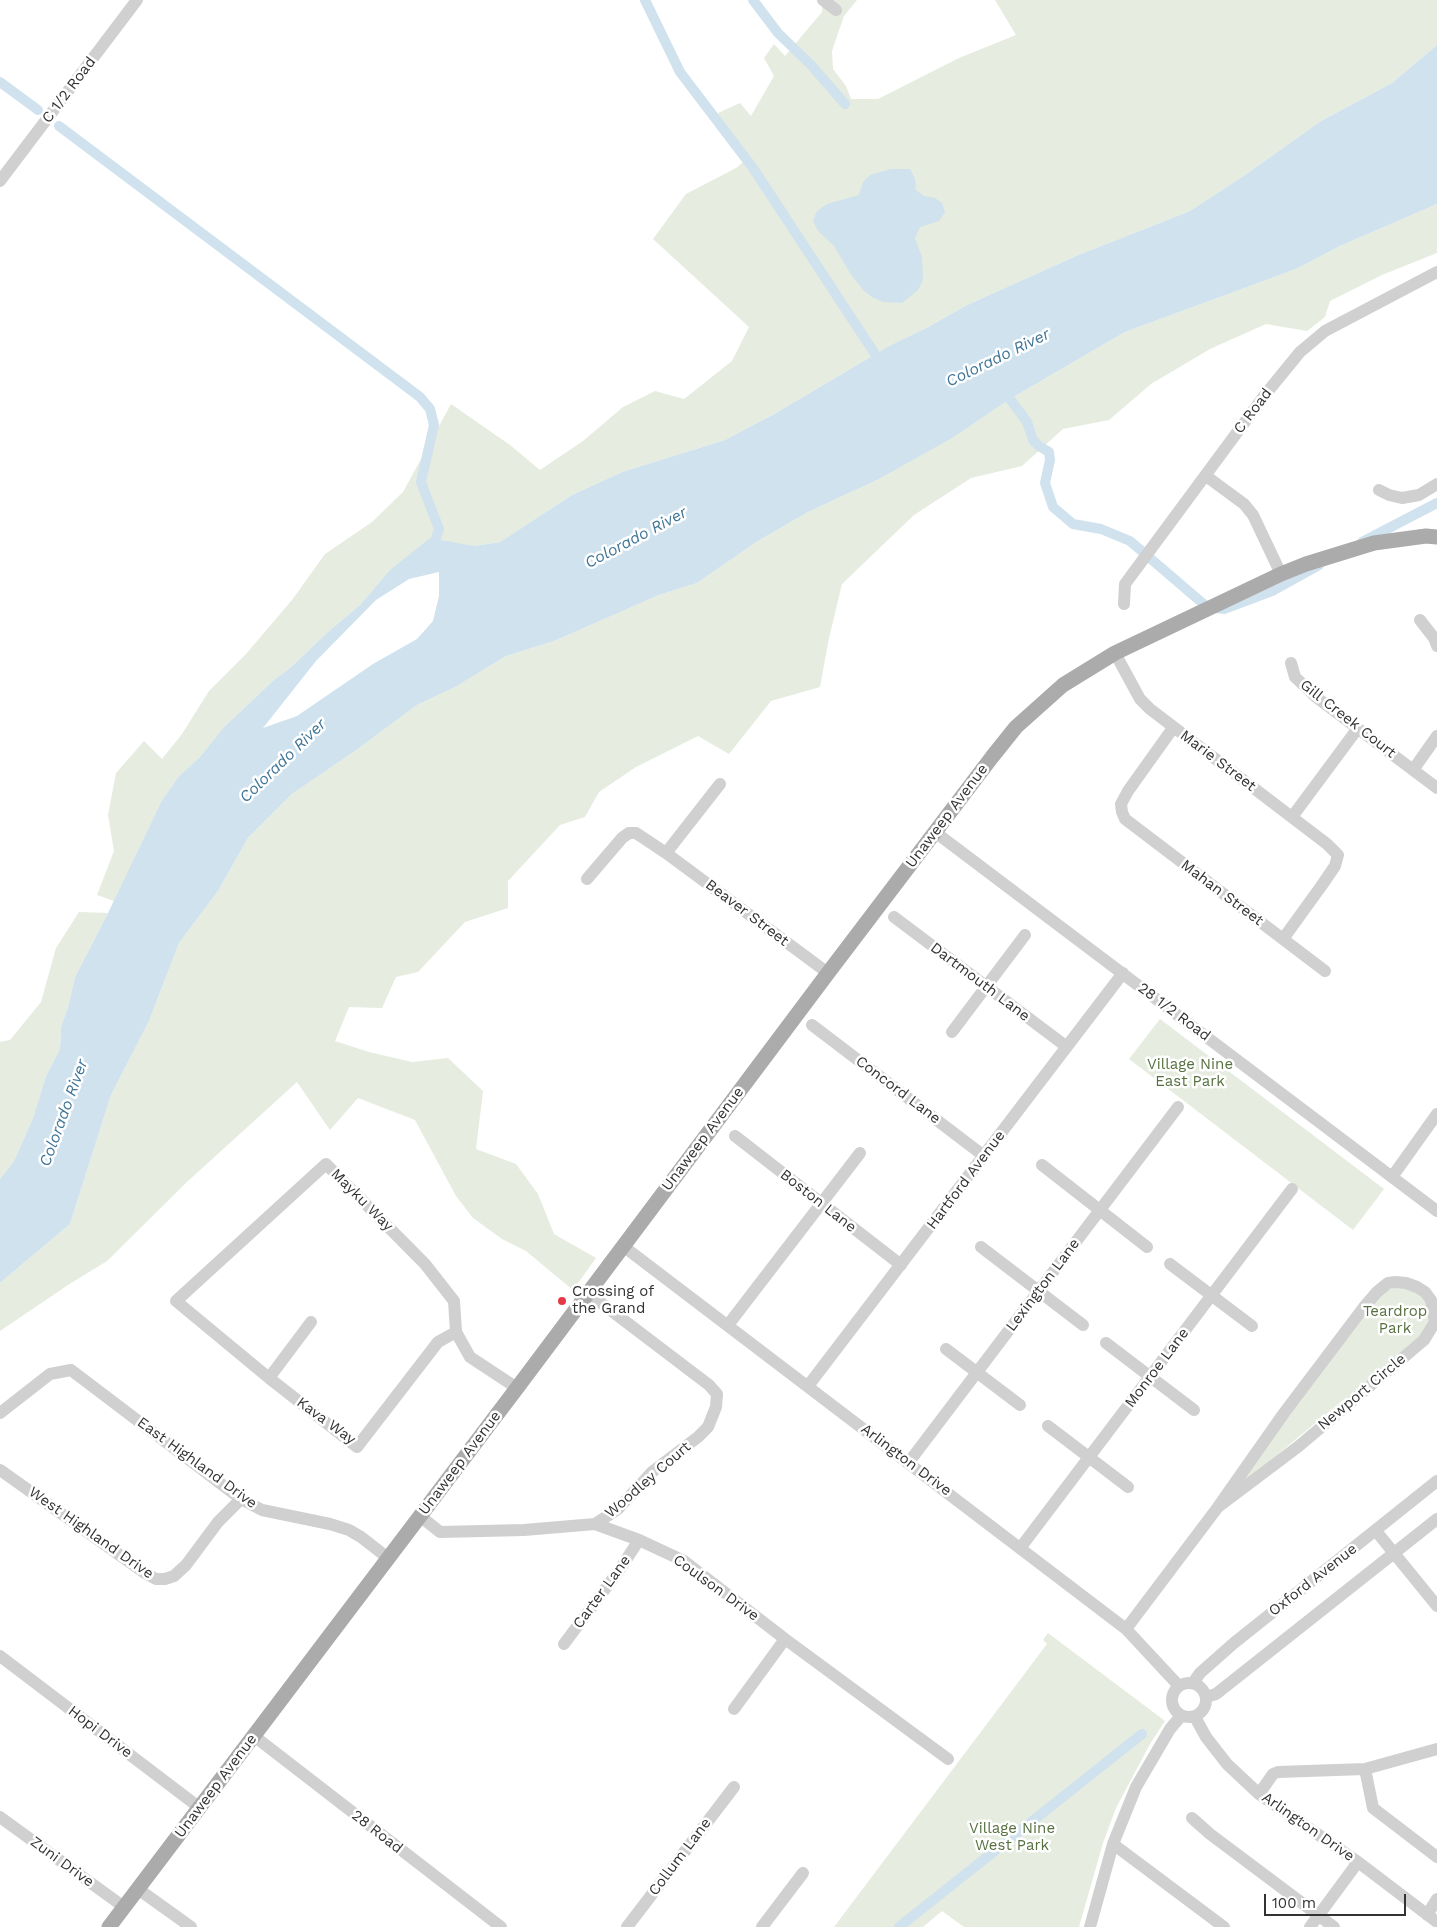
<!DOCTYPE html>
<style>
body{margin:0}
#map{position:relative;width:1437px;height:1927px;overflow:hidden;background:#fff;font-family:"Work Sans",sans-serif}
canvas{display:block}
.scale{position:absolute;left:1264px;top:1894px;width:142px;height:22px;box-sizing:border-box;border:2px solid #333;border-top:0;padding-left:6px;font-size:15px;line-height:18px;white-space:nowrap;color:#333;-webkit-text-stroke:4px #fff;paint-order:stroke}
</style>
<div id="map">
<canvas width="1437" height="1927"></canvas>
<div class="scale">100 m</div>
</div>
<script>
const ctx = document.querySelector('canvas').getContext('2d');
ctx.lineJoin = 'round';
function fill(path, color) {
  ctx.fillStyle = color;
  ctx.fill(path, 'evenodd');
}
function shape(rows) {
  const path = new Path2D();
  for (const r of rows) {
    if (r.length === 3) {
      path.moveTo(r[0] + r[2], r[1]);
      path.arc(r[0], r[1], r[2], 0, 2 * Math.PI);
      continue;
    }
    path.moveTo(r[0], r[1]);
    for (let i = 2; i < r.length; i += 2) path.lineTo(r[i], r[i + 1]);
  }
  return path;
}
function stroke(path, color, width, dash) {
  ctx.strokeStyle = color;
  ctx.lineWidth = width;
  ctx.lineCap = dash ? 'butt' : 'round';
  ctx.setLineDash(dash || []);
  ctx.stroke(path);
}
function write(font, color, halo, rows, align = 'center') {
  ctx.font = font + ' "Work Sans",sans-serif';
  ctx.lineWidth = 5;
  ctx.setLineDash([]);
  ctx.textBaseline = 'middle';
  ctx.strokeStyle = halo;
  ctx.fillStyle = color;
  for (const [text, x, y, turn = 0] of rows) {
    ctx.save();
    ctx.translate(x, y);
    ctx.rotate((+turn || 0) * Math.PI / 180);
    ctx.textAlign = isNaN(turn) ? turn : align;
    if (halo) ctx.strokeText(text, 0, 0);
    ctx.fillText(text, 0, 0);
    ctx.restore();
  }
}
const green = shape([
 [822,0,857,0,844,16,832,51,833,69,846,86,851,99,878,99,959,58,1016,35,995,0,1437,0,1437,45,1392,83,1321,121,1242,177,1190,211,1076,256,965,306,930,326,889,346,776,413,725,440,622,472,572,495,500,542,474,546,389,571,360,605,329,631,290,668,274,680,224,727,199,758,179,776,162,800,114,901,97,895,114,851,108,815,116,773,144,741,162,759,182,734,209,691,246,654,292,600,325,554,372,522,403,492,451,404,510,445,540,470,583,441,623,407,655,391,684,399,732,361,749,327,653,239,686,194,736,168,743,162,718,113,740,103,751,116,774,76,764,58,774,44,785,56,822,12],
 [1437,204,1437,253,1382,275,1330,301,1325,317,1307,331,1266,324,1210,349,1151,384,1109,420,1063,429,1022,466,971,478,914,515,842,584,829,638,820,687,771,701,729,754,698,736,636,767,599,792,585,817,560,825,508,881,508,908,465,922,418,972,396,977,382,1008,349,1007,335,1041,369,1052,412,1062,448,1058,483,1091,476,1149,516,1164,538,1194,554,1234,596,1258,573,1290,526,1251,502,1239,473,1218,456,1196,415,1120,358,1098,330,1130,297,1082,188,1181,107,1261,68,1285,0,1331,0,1283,70,1224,111,1095,149,1021,179,943,218,891,248,838,292,794,355,751,417,705,457,686,506,656,554,641,659,595,697,583,758,541,808,512,879,479,951,438,1010,399,1125,332,1296,269,1340,246],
 [79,912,108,913,75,977,68,1007,61,1027,60,1049,46,1076,33,1118,14,1161,0,1179,0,1042,10,1040,41,1002,56,948],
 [1160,1019,1384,1189,1353,1230,1129,1059],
 [1404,1286,1425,1298,1431,1319,1424,1333,1243,1483,1242,1478,1373,1302,1387,1290],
 [1048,1633,1165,1721,1150,1744,1116,1808,1103,1843,1079,1927,964,1927,942,1911,923,1927,834,1927,1047,1644,1043,1640]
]);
const water = shape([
 [1437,45,1437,204,1340,246,1296,269,1125,332,1010,399,952,438,879,479,808,512,758,541,697,583,659,595,554,641,506,656,457,686,417,705,355,751,292,794,248,838,218,891,179,943,149,1021,111,1095,70,1224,0,1283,0,1179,14,1161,33,1118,46,1076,60,1049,61,1027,68,1007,75,977,108,913,162,800,179,776,199,758,224,727,274,680,290,668,329,631,360,605,389,571,430,538,474,546,500,542,572,495,622,472,725,440,776,413,889,346,930,326,965,306,1076,256,1190,211,1242,177,1321,121,1392,83],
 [439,572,439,596,433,621,417,639,373,664,297,716,263,728,316,661,376,600,409,579],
 [891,169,910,169,915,179,916,190,924,196,935,198,942,203,945,212,939,221,920,227,915,238,922,257,923,280,918,290,902,303,883,302,872,297,863,290,850,273,834,246,818,231,813,221,817,211,827,204,859,195,863,182,870,175]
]);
const canal = shape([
 [645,0,680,72,753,168,875,354],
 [753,0,778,33,811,65,845,104],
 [0,82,38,110],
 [59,126,420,397,430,409,434,425,421,482,439,529,436,538],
 [1010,399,1027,422,1033,440,1039,446,1049,452,1050,460,1045,483,1053,507,1073,524,1101,529,1130,541,1207,607,1224,609,1272,591,1319,565],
 [1362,542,1437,503],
 [899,1927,1142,1734]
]);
const minor = shape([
 [823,0,836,10],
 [0,181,137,0],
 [1206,476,1244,504,1253,515,1281,574],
 [1379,490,1389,495,1402,498,1419,495,1437,484],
 [1124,604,1125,584,1264,396,1300,352,1325,331,1437,272],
 [1420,620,1434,638,1437,646],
 [1115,653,1140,699,1150,709,1327,844,1338,855,1335,866,1322,885,1283,939],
 [1291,663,1295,677,1316,697,1437,788],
 [1173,728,1128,791,1121,804,1122,812,1125,819,1325,971],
 [1413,770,1437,736],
 [1292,817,1358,728],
 [935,832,1437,1211],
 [666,853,720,784],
 [587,879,622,838,629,833,636,833,666,853,828,973],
 [894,917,1067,1047],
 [812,1025,984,1156],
 [952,1032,1025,935],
 [735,1136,901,1265],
 [1042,1165,1147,1247],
 [1392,1177,1437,1114],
 [623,1246,1126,1629,1179,1686],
 [981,1247,1083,1325],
 [1170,1264,1252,1326],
 [1396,1282,1406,1283,1417,1287,1425,1292,1431,1300,1435,1322,1424,1340,1299,1446,1218,1507,1284,1413,1364,1307,1377,1292,1388,1283,1396,1282],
 [588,1293,709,1385,717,1394,716,1407,708,1427,698,1437,652,1472,618,1509,595,1524],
 [728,1325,860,1153],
 [456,1332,438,1342,357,1447,269,1378,176,1301,326,1164,425,1264,454,1301,456,1332,470,1357,517,1388],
 [1106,1343,1194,1410],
 [946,1349,1020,1405],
 [269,1378,311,1322],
 [808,1386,1123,973],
 [0,1413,50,1374,71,1370,241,1499,262,1510,330,1524,349,1530,361,1537,388,1558],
 [1048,1426,1128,1487],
 [909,1462,1178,1107],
 [0,1470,145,1573,156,1579,165,1579,174,1576,186,1565,218,1522,241,1499],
 [420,1516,440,1532,524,1530,595,1524,639,1540,684,1561,785,1639,948,1759],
 [1376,1531,1437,1606],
 [1021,1547,1292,1189],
 [1126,1629,1218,1507],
 [564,1644,620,1569,639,1540],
 [0,1656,200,1808],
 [1189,1700,17],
 [1193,1683,1200,1673,1234,1643,1437,1481],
 [1206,1697,1216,1694,1437,1519],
 [734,1709,785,1639],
 [1195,1717,1206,1737,1227,1764,1259,1794,1358,1862,1437,1922],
 [254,1736,501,1927],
 [1365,1769,1373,1808,1437,1857],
 [1259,1794,1273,1774,1278,1772,1365,1769,1437,1749],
 [0,1817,124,1907],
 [1192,1818,1210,1834,1334,1927],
 [1113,1844,1224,1927],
 [138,1889,191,1927],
 [1427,1915,1437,1899],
 [627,1927,734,1787],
 [762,1927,803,1873],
 [1090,1927,1113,1844,1136,1787,1170,1729,1181,1716],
 [1310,1927,1358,1862]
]);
const major = shape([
 [109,1927,517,1388,828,973,992,757,1016,727,1063,685,1115,653,1281,574,1306,564,1374,543,1426,536,1437,537]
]);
const markers = [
 [562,1301,5,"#e63946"]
];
const streetNames = [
 ["C 1/2 Road",69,90,-53],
 ["C Road",1253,411,-53],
 ["Gill Creek Court",1348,719,38],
 ["Marie Street",1218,761,37],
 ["Unaweep Avenue",947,816,-53],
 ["Mahan Street",1222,893,37],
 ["Beaver Street",747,913,37],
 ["Dartmouth Lane",980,982,37],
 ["28 1/2 Road",1174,1012,37],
 ["Concord Lane",898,1090,37],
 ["Unaweep Avenue",703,1139,-53],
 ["Hartford Avenue",966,1180,-53],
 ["Mayku Way",362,1200,45],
 ["Boston Lane",818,1201,38],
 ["Lexington Lane",1043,1285,-53],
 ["Monroe Lane",1157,1368,-53],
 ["Newport Circle",1362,1392,-40],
 ["Kava Way",326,1421,36],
 ["Arlington Drive",906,1460,37],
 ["East Highland Drive",197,1463,36],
 ["Unaweep Avenue",460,1463,-53],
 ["Woodley Court",648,1480,-41],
 ["West Highland Drive",91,1533,35],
 ["Oxford Avenue",1313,1580,-38],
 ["Coulson Drive",716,1588,36],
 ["Carter Lane",602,1592,-54],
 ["Hopi Drive",100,1732,37],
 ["Unaweep Avenue",216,1786,-53],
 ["Arlington Drive",1308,1827,35],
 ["28 Road",377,1832,38],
 ["Collum Lane",680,1857,-53],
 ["Zuni Drive",62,1862,36]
];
const parkNames = [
 ["Village Nine",1190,1065],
 ["East Park",1190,1082],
 ["Teardrop",1395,1312],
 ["Park",1395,1329],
 ["Village Nine",1012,1829],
 ["West Park",1012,1846]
];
const poiNames = [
 ["Crossing of",572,1292],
 ["the Grand",572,1309]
];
const waterNames = [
 ["Colorado River",998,358,-26],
 ["Colorado River",636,538,-28],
 ["Colorado River",283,761,-44],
 ["Colorado River",64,1113,-70]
];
fill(green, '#e6ecdf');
fill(water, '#cfe2ee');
stroke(canal, '#cfe2ee', 10);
stroke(minor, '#d0d0d0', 12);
stroke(major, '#ababab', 15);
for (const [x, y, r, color] of markers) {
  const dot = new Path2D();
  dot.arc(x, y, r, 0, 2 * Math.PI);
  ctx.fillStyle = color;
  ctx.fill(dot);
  stroke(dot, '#fff', 2);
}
write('15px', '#333', '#fff', streetNames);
write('15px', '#56703f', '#fff', parkNames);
write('15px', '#333', '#fff', poiNames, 'left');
write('italic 16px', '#3f7597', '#fff', waterNames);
</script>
